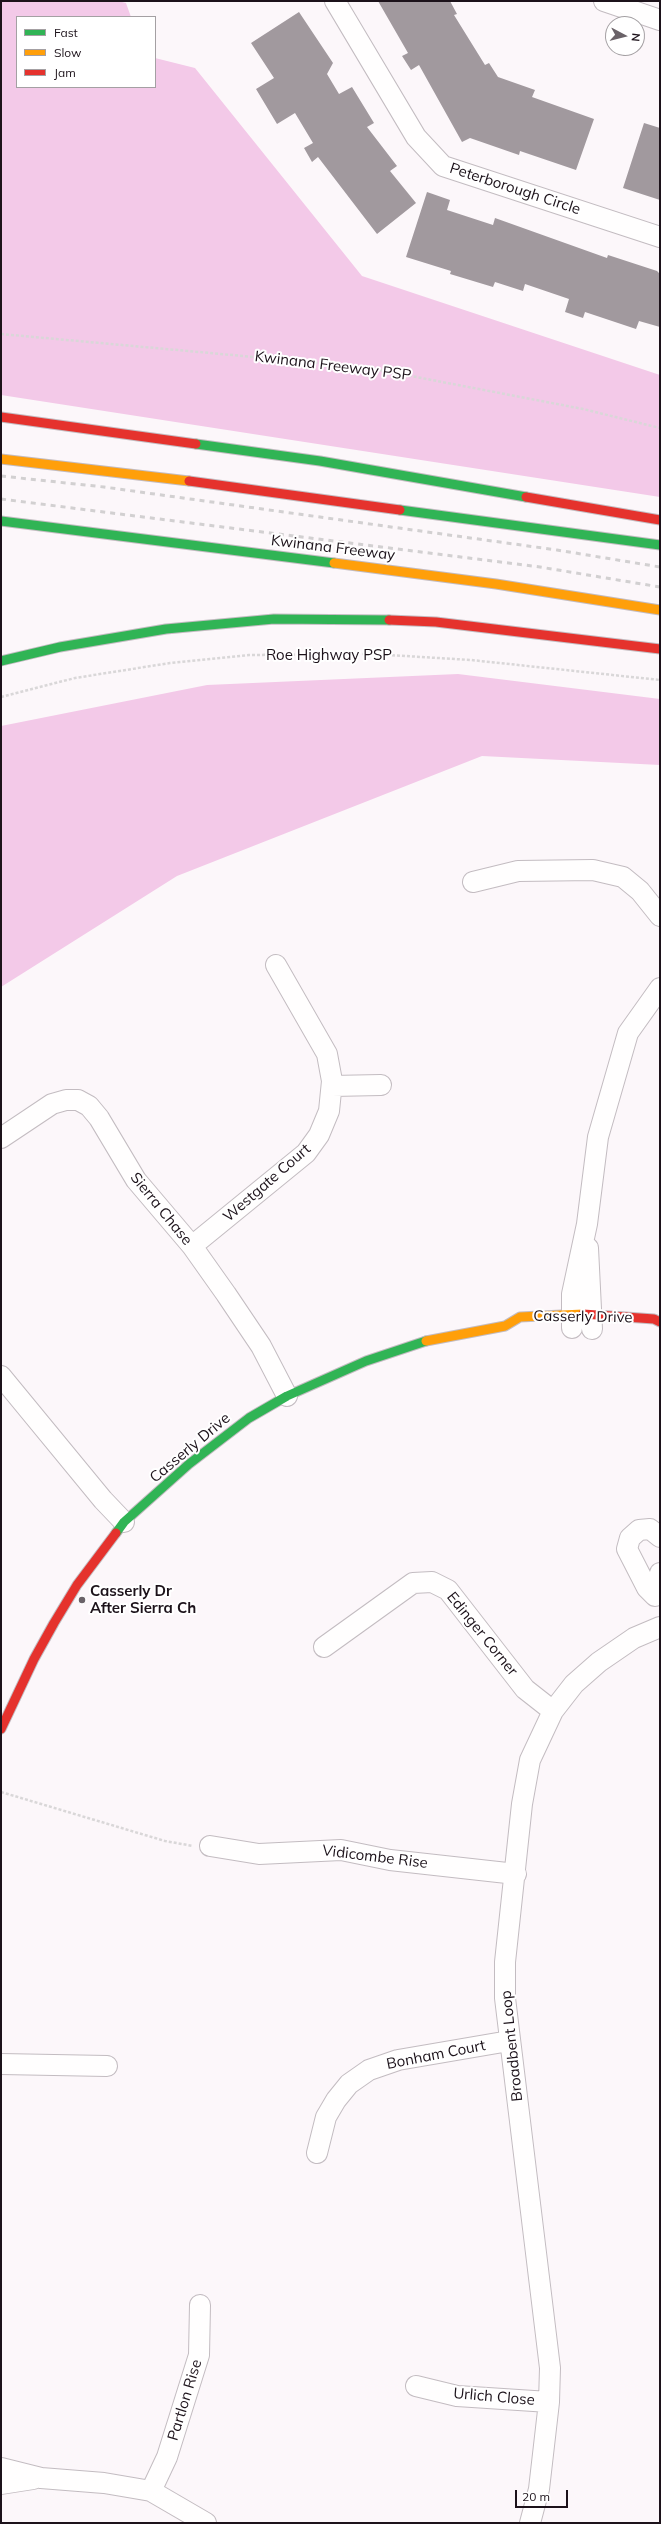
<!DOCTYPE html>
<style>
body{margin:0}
#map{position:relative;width:661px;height:2524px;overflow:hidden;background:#fcf7fa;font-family:Mulish,sans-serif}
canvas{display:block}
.frame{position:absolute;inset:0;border:2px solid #1c121a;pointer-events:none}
.legend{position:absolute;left:16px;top:16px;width:140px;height:72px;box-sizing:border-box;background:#fff;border:1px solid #a4a0a3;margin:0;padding:5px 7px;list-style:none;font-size:12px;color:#1c121a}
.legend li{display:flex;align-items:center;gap:8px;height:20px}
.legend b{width:20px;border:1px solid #a4a0a3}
.north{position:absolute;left:605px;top:16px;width:40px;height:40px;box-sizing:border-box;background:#fff;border:1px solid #a4a0a3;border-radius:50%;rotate:97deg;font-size:11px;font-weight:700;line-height:16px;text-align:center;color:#1c121a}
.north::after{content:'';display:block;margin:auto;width:14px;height:18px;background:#6a6268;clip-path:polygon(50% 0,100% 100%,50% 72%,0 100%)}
.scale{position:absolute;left:515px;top:2490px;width:53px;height:18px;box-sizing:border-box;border:2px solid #1c121a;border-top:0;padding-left:5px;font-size:12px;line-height:14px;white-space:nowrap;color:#1c121a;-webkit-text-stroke:3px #fff;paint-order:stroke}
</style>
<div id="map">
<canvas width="661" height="2524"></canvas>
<div class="frame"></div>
<ul class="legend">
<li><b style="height:5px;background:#30b455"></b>Fast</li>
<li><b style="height:5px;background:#ff9f0a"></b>Slow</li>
<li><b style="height:5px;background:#e5322d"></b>Jam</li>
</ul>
<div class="north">N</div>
<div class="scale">20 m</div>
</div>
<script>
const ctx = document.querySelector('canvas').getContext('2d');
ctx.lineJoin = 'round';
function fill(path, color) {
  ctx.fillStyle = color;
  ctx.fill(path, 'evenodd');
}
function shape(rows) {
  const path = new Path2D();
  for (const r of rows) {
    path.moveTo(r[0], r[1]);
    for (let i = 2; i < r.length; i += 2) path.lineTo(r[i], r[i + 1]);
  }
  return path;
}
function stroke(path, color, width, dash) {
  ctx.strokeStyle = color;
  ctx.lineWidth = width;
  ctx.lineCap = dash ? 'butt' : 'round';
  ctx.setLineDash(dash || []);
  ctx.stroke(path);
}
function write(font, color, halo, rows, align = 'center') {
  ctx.font = font + ' Mulish,sans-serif';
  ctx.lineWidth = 4;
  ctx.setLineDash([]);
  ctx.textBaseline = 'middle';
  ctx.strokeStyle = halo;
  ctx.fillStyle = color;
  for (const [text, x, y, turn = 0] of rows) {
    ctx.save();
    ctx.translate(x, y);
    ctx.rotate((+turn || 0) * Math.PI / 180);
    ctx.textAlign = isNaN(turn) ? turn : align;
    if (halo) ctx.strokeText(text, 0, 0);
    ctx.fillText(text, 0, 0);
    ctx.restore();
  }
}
const forest = shape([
 [1,1,118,1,126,3,131,17,17,17,17,87,155,87,155,58,195,68,362,276,660,375,660,497,1,395],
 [458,674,660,699,660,765,482,756,177,876,1,987,1,726,207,685]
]);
const building = shape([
 [378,1,450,1,457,14,454,15,485,65,489,63,498,77,535,90,532,97,594,119,576,170,520,151,519,155,470,138,462,142,419,65,411,70,402,56,408,53],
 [299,12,333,63,327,74,339,94,352,87,374,123,367,127,397,166,390,171,416,203,377,234,318,157,312,162,304,148,313,143,295,113,277,124,256,89,274,78,251,43],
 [644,123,660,128,660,200,623,188],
 [427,192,450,200,447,210,493,225,495,218,607,258,608,255,657,271,660,274,660,327,639,321,636,329,585,312,583,318,565,312,569,299,525,284,523,291,495,282,493,287,450,274,451,271,406,257]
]);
const path = shape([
 [1,334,364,367,583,409,660,428],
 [1,697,75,678,170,663,249,655,372,654,471,660,660,680],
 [1,1792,165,1841,193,1846]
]);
const street = shape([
 [335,1,416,137,443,166,660,237],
 [604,1,660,20],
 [473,882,518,871,593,870,623,877,640,891,660,916],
 [332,1086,381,1085],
 [1,1138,52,1104,66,1100,78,1100,89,1106,99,1118,136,1180,192,1246,226,1294,261,1346,287,1396],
 [192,1246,306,1153,319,1135,329,1111,332,1081,327,1054,276,965],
 [588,1248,592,1329],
 [572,1328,572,1294,587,1224,598,1137,628,1033,660,988],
 [1,1376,103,1500,124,1522],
 [660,1537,650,1529,639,1530,630,1538,627,1549,647,1588,655,1596,660,1573],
 [324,1647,413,1583,432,1582,448,1590,525,1689,553,1711],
 [210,1846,259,1854,341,1850,390,1860,516,1874],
 [1,2064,107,2066],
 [317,2153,326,2117,336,2100,349,2084,369,2070,398,2060,509,2041],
 [416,2386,457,2396,549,2402],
 [1,2468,41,2478,104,2483,151,2491,206,2523],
 [1,2484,33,2479],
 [151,2491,167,2457,199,2355,200,2305],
 [530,2523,539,2489,549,2402,550,2368,505,1998,505,1962,522,1804,530,1760,553,1711,574,1684,599,1662,634,1638,660,1627]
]);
const fast = shape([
 [196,444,320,461,526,497],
 [400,510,660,545],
 [1,521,334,563],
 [1,661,60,647,166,629,274,619,389,620],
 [116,1533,124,1522,189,1464,249,1418,287,1396,366,1361,426,1341]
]);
const slow = shape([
 [1,459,189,481],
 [334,563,496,584,660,610],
 [426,1341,505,1326,520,1317,583,1314]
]);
const jam = shape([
 [1,417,196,444],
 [189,481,400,510],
 [526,497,660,520],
 [389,620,436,622,660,649],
 [583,1314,654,1319,660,1322],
 [1,1729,34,1659,54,1623,77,1585,116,1533]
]);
const rail = shape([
 [1,476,104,487,557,550,660,567],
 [1,499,540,567,660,587]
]);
const markers = [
 [82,1600,4,"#6a6268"]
];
const streetNames = [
 ["Peterborough Circle",515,189,18],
 ["Kwinana Freeway PSP",333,366,7],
 ["Kwinana Freeway",333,548,7],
 ["Roe Highway PSP",329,655],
 ["Westgate Court",267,1183,-41],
 ["Sierra Chase",161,1209,51],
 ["Casserly Drive",583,1317,1],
 ["Casserly Drive",190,1448,-40],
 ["Edinger Corner",482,1634,51],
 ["Vidicombe Rise",375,1857,7],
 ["Broadbent Loop",512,2046,-96],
 ["Bonham Court",436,2055,-11],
 ["Urlich Close",494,2397,5],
 ["Partlon Rise",185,2400,-73]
];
const poiNames = [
 ["Casserly Dr",90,1591],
 ["After Sierra Ch",90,1608]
];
fill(forest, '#f3c9e8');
fill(building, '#a1999e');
stroke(street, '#c3bcc1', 22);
stroke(fast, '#c3bcc1', 11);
stroke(slow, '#c3bcc1', 11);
stroke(jam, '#c3bcc1', 11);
stroke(path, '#d9d7d8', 2.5, [3, 2]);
stroke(street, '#fffefe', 20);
stroke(fast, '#30b455', 9);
stroke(slow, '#ff9f0a', 9);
stroke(jam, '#e5322d', 9);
stroke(rail, '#d2d0d1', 3, [5, 5]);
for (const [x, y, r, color] of markers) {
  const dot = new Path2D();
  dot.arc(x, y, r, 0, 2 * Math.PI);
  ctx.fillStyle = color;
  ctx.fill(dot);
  stroke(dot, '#fff', 1.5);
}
write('15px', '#1c121a', '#fff', streetNames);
write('bold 15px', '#1c121a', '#fff', poiNames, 'left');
</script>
